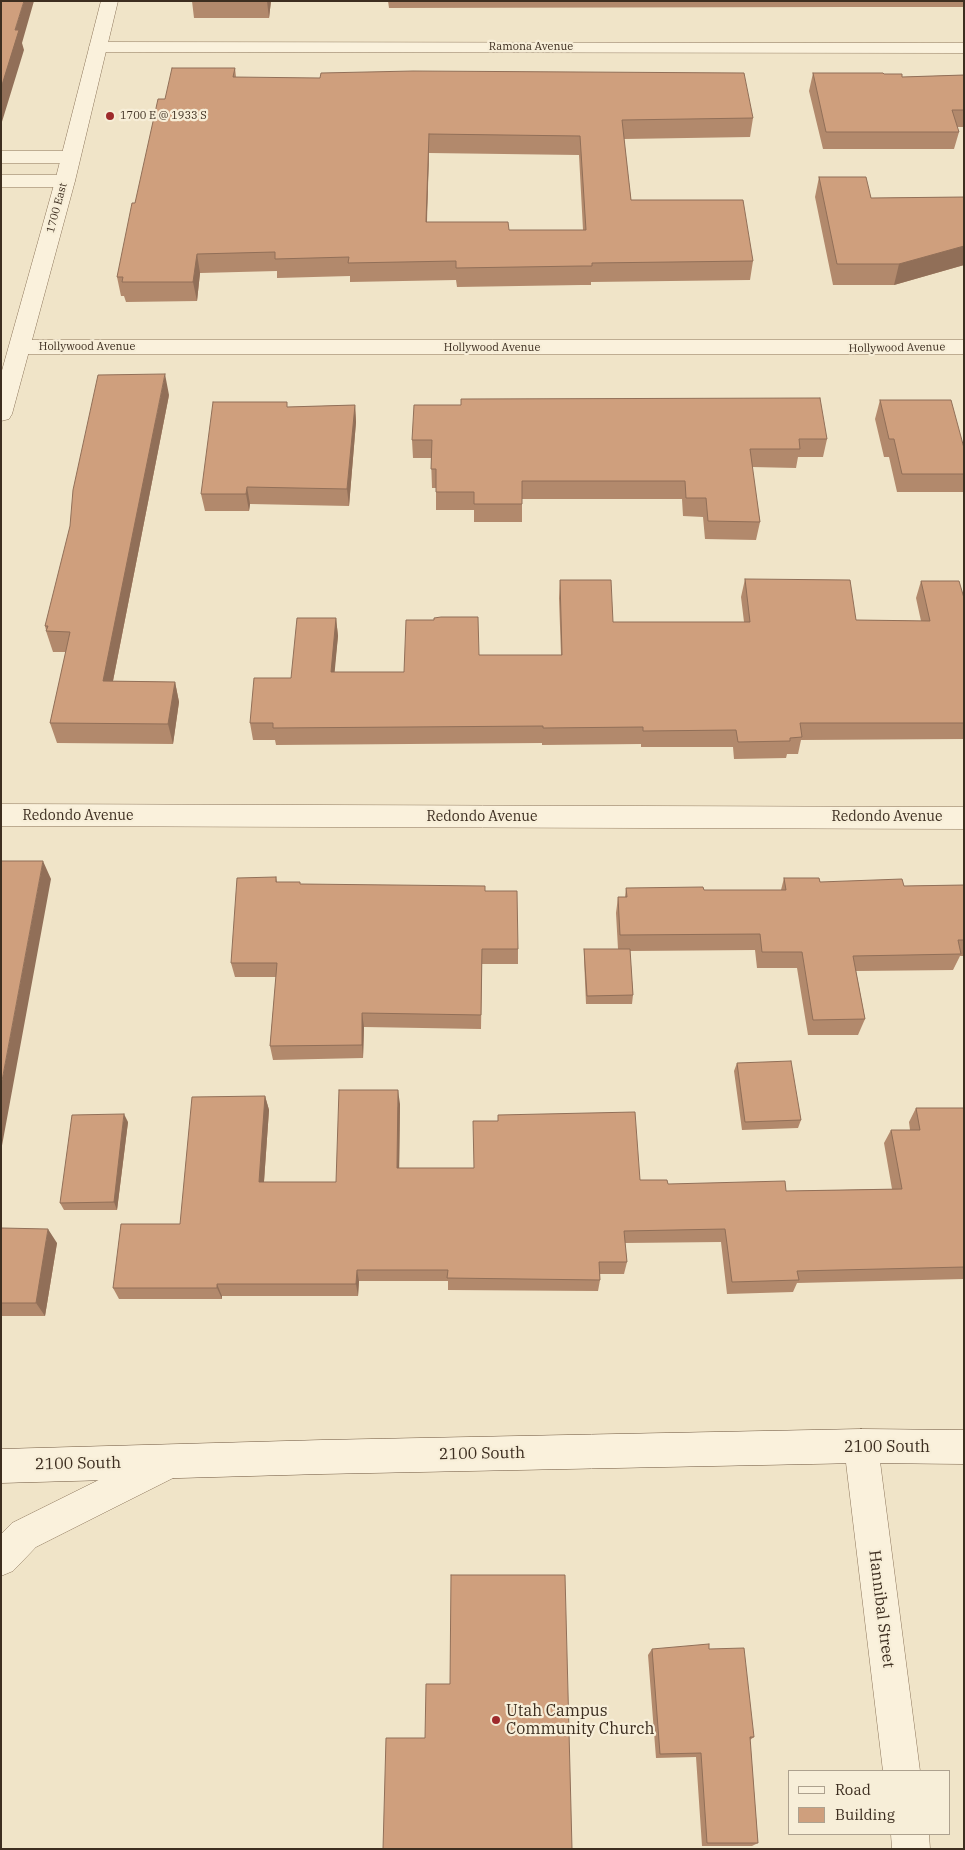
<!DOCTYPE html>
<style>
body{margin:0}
#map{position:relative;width:965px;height:1850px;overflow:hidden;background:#f0e4c8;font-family:"IBM Plex Serif",serif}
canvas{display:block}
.frame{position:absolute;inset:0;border:2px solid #3d2e20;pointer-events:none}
.legend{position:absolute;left:788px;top:1770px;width:162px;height:65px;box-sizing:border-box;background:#f7eed8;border:1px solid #ada18e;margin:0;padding:6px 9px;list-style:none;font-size:15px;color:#3d2e20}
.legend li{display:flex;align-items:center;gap:10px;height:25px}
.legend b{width:25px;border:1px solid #ada18e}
</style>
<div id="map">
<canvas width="965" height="1850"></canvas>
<div class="frame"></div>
<ul class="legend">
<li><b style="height:6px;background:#faf1dc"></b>Road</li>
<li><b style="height:14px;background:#cf9f7d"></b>Building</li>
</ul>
</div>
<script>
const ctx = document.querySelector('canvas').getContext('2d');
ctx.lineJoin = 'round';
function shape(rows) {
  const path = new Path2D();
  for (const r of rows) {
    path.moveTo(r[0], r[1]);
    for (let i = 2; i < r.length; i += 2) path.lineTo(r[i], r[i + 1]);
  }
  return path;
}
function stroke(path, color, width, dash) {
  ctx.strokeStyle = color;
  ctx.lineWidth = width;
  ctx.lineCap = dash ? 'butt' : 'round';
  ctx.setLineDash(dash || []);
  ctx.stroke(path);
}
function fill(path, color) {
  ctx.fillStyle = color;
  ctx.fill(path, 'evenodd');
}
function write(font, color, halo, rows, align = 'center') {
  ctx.font = font + ' "IBM Plex Serif",serif';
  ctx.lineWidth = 4.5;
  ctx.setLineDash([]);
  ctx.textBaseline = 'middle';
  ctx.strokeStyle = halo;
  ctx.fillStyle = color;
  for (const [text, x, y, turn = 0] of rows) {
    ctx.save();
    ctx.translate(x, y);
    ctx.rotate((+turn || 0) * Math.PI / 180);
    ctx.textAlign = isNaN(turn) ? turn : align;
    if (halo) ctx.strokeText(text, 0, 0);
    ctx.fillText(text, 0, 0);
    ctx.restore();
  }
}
const minor = shape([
 [98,42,964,43,964,53,98,52,92,51,89,47,92,43,98,42],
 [1,151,71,151,78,153,80,157,78,161,71,163,1,163,1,151],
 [1,175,65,175,72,177,75,181,72,185,65,187,1,187,1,175],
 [21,340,964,340,964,354,21,354,14,352,11,347,14,342,21,340],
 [1,804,964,807,964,829,1,826,1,804],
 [861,1429,873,1434,878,1446,920,1771,883,1771,844,1446,849,1434,861,1429],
 [891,1834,929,1834,930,1849,892,1849,891,1834]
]);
const tertiary = shape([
 [101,1,118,1,75,181,12,414,9,419,1,421,1,374,55,181,101,1],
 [169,1445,181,1450,186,1462,181,1474,36,1547,13,1571,1,1576,1,1534,12,1523,169,1445]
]);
const secondary = shape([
 [861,1429,964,1430,964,1464,861,1463,322,1474,1,1483,1,1449,322,1440,861,1429]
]);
const wall = shape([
 [192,1,271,1,269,18,194,18],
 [388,1,964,1,964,7,842,7,389,8],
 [235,68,236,77,753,118,750,137,624,139,631,200,753,261,750,280,591,282,591,285,581,285,457,287,456,280,350,282,350,276,277,278,277,271,200,273,197,301,126,302,124,296,121,296,117,277,135,203,165,99],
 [429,153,579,155,583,230,509,230,427,222],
 [813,73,884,74,902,77,964,75,964,127,957,127,959,132,954,149,823,149,809,91],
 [819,177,871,198,964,197,964,265,894,285,833,285,815,197],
 [169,395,113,681,175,682,179,702,173,744,57,743,50,723,66,652,53,652,46,631,46,630,45,626],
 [880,400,964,448,964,492,897,492,889,457,884,457,875,419],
 [355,405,356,422,349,506,250,504,249,511,205,511,201,494,288,407],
 [827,439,823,457,798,457,796,468,752,467,760,522,756,540,705,539,703,517,683,516,682,499,522,499,522,522,474,522,474,510,436,510,436,488,432,488,431,458,413,458,412,440],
 [745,579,856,620,921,621,916,598,921,581,964,598,964,739,801,740,798,754,787,754,786,758,734,759,733,747,641,747,641,744,542,745,542,743,276,745,275,740,253,740,250,723,291,678,336,618,338,636,334,672,404,672,479,655,561,655,559,598,560,580,613,622,744,622,741,597],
 [276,877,277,882,300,884,485,891,518,949,518,964,482,964,481,1029,364,1027,363,1058,273,1060,270,1046,276,977,235,977,231,963],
 [784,878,820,882,904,886,964,885,964,956,960,956,953,970,856,971,865,1019,858,1035,808,1035,797,968,757,968,755,950,630,951,633,995,632,1004,586,1004,584,958,584,949,618,949,616,913,618,897,625,897,626,888,704,890,781,890],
 [737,1063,801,1120,798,1128,742,1130,734,1071],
 [265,1096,269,1110,264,1182,336,1182,400,1104,399,1168,640,1180,668,1184,786,1191,892,1189,884,1143,891,1130,910,1130,909,1122,916,1108,964,1108,964,1279,797,1283,793,1292,727,1294,721,1242,625,1243,627,1262,624,1274,600,1274,600,1280,598,1291,448,1290,448,1281,359,1281,358,1296,222,1296,222,1299,119,1299,113,1288,180,1224],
 [128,1122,117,1210,64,1210,60,1203],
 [1,1228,57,1243,45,1316,1,1316],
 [652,1649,709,1649,754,1737,750,1740,758,1843,752,1846,702,1846,696,1757,656,1758,648,1655]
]);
const shadedWall = shape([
 [24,1,34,1,22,43,24,50,1,125,1,88,15,30],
 [267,1,271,1,269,18],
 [429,134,429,153,426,241,426,222],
 [964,246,964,265,894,285,899,264],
 [197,254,200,273,197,301,193,282],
 [165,374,169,395,109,701,103,681],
 [355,405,356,422,349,506,347,489],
 [247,487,250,504,249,511,246,494],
 [336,618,338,636,333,690,331,672],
 [175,682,179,702,173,744,168,724],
 [43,861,51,879,1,1151,1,1086],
 [362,1013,364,1027,363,1058,362,1045],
 [398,1090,400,1104,399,1181,397,1168],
 [265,1096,269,1110,263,1195,259,1182],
 [124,1114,128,1122,117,1210,114,1202],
 [48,1229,57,1243,45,1316,36,1303],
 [357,1270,359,1281,358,1296,356,1284],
 [217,1284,222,1296,222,1299,217,1288]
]);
const building = shape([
 [1,1,24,1,15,30,19,30,1,88,1,1],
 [172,68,235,68,233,77,320,78,321,73,413,71,744,73,753,118,622,120,631,200,743,200,753,261,592,263,592,266,582,266,456,268,456,261,348,263,349,257,275,259,275,252,197,254,193,282,122,282,123,277,117,277,132,203,135,203,158,99,165,99,172,68],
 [429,134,580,136,586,230,509,230,508,222,426,222,429,134],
 [813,73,883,73,884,74,902,74,902,77,964,75,964,110,952,110,959,132,826,132,813,73],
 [819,177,866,177,871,198,964,197,964,246,899,264,837,264,819,177],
 [165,374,103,681,175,682,168,724,50,723,70,632,46,631,48,626,45,626,70,526,73,490,98,375,165,374],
 [820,398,827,439,799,439,800,449,750,449,760,522,708,521,706,498,686,498,685,481,522,481,522,504,474,504,474,492,436,492,436,469,431,469,432,440,412,440,414,405,461,405,461,399,820,398],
 [880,400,951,400,964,448,964,474,902,474,894,439,889,439,880,400],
 [213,402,287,402,287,407,355,405,347,489,247,487,246,494,201,494,213,402],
 [745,579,850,580,856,620,930,621,921,581,959,581,964,598,964,723,800,723,802,737,790,738,790,741,738,742,736,730,643,731,643,727,543,728,543,726,273,728,273,723,250,723,254,678,291,678,297,618,336,618,331,672,404,672,406,620,434,620,434,618,441,617,478,617,479,655,562,655,560,580,611,580,613,622,750,622,745,579],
 [1,861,43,861,1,1086,1,861],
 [276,877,276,882,300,882,300,884,485,886,485,891,517,891,518,949,482,949,481,1015,362,1013,362,1045,270,1046,277,963,231,963,237,878,276,877],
 [784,878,819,878,820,882,902,879,904,886,964,885,964,940,958,940,961,954,853,956,865,1019,813,1020,802,952,762,952,760,934,620,935,618,897,627,897,626,888,703,887,704,890,786,890,784,878],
 [584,949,630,949,633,995,587,996,584,949],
 [791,1061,801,1120,745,1122,737,1063,791,1061],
 [339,1090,398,1090,397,1168,474,1168,473,1121,498,1121,498,1115,635,1112,640,1180,667,1180,668,1184,785,1181,786,1191,902,1189,891,1130,920,1130,916,1108,964,1108,964,1267,797,1271,799,1280,732,1282,725,1229,624,1231,627,1262,599,1262,600,1280,447,1278,448,1270,357,1270,356,1284,217,1284,217,1288,113,1288,121,1224,180,1224,192,1097,265,1096,259,1182,336,1182,339,1090],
 [124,1114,114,1202,60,1203,72,1115,124,1114],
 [1,1228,48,1229,36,1303,1,1303,1,1228],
 [451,1575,565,1575,572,1849,383,1849,386,1738,425,1738,426,1684,450,1684,451,1575],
 [709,1644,709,1649,744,1648,754,1737,750,1737,758,1843,707,1843,701,1753,660,1754,652,1649,709,1644]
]);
const markers = [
 [110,116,5,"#9e2a2b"],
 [496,1720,5,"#9e2a2b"]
];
const farStreetnames = [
 ["Ramona Avenue",531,47],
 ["1700 East",57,208,-75],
 ["Hollywood Avenue",87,347],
 ["Hollywood Avenue",492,348],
 ["Hollywood Avenue",897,348,-1]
];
const farPoinames = [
 ["1700 E @ 1933 S",120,116]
];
const streetNames = [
 ["Redondo Avenue",78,816],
 ["Redondo Avenue",482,817],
 ["Redondo Avenue",887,817]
];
const nearStreetnames = [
 ["2100 South",887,1447],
 ["2100 South",482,1454,-1],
 ["2100 South",78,1464,-1],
 ["Hannibal Street",881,1609,83]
];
const nearPoinames = [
 ["Utah Campus",506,1711],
 ["Community Church",506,1729]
];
stroke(minor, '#8d765c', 1);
stroke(tertiary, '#8d765c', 1);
stroke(secondary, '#6f573f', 1);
fill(minor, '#faf1dc');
fill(tertiary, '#faf1dc');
fill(secondary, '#faf1dc');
fill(wall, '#b2896c');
fill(shadedWall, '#916f58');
fill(building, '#cf9f7d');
stroke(building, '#916f58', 1);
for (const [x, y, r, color] of markers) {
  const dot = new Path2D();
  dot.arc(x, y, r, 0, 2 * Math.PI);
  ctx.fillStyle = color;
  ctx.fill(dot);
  stroke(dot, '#f7eed8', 2);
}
write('11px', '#3d2e20', '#f7eed8', farStreetnames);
write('11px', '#3d2e20', '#f7eed8', farPoinames, 'left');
write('14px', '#3d2e20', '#f7eed8', streetNames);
write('16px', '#3d2e20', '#f7eed8', nearStreetnames);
write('16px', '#3d2e20', '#f7eed8', nearPoinames, 'left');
</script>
